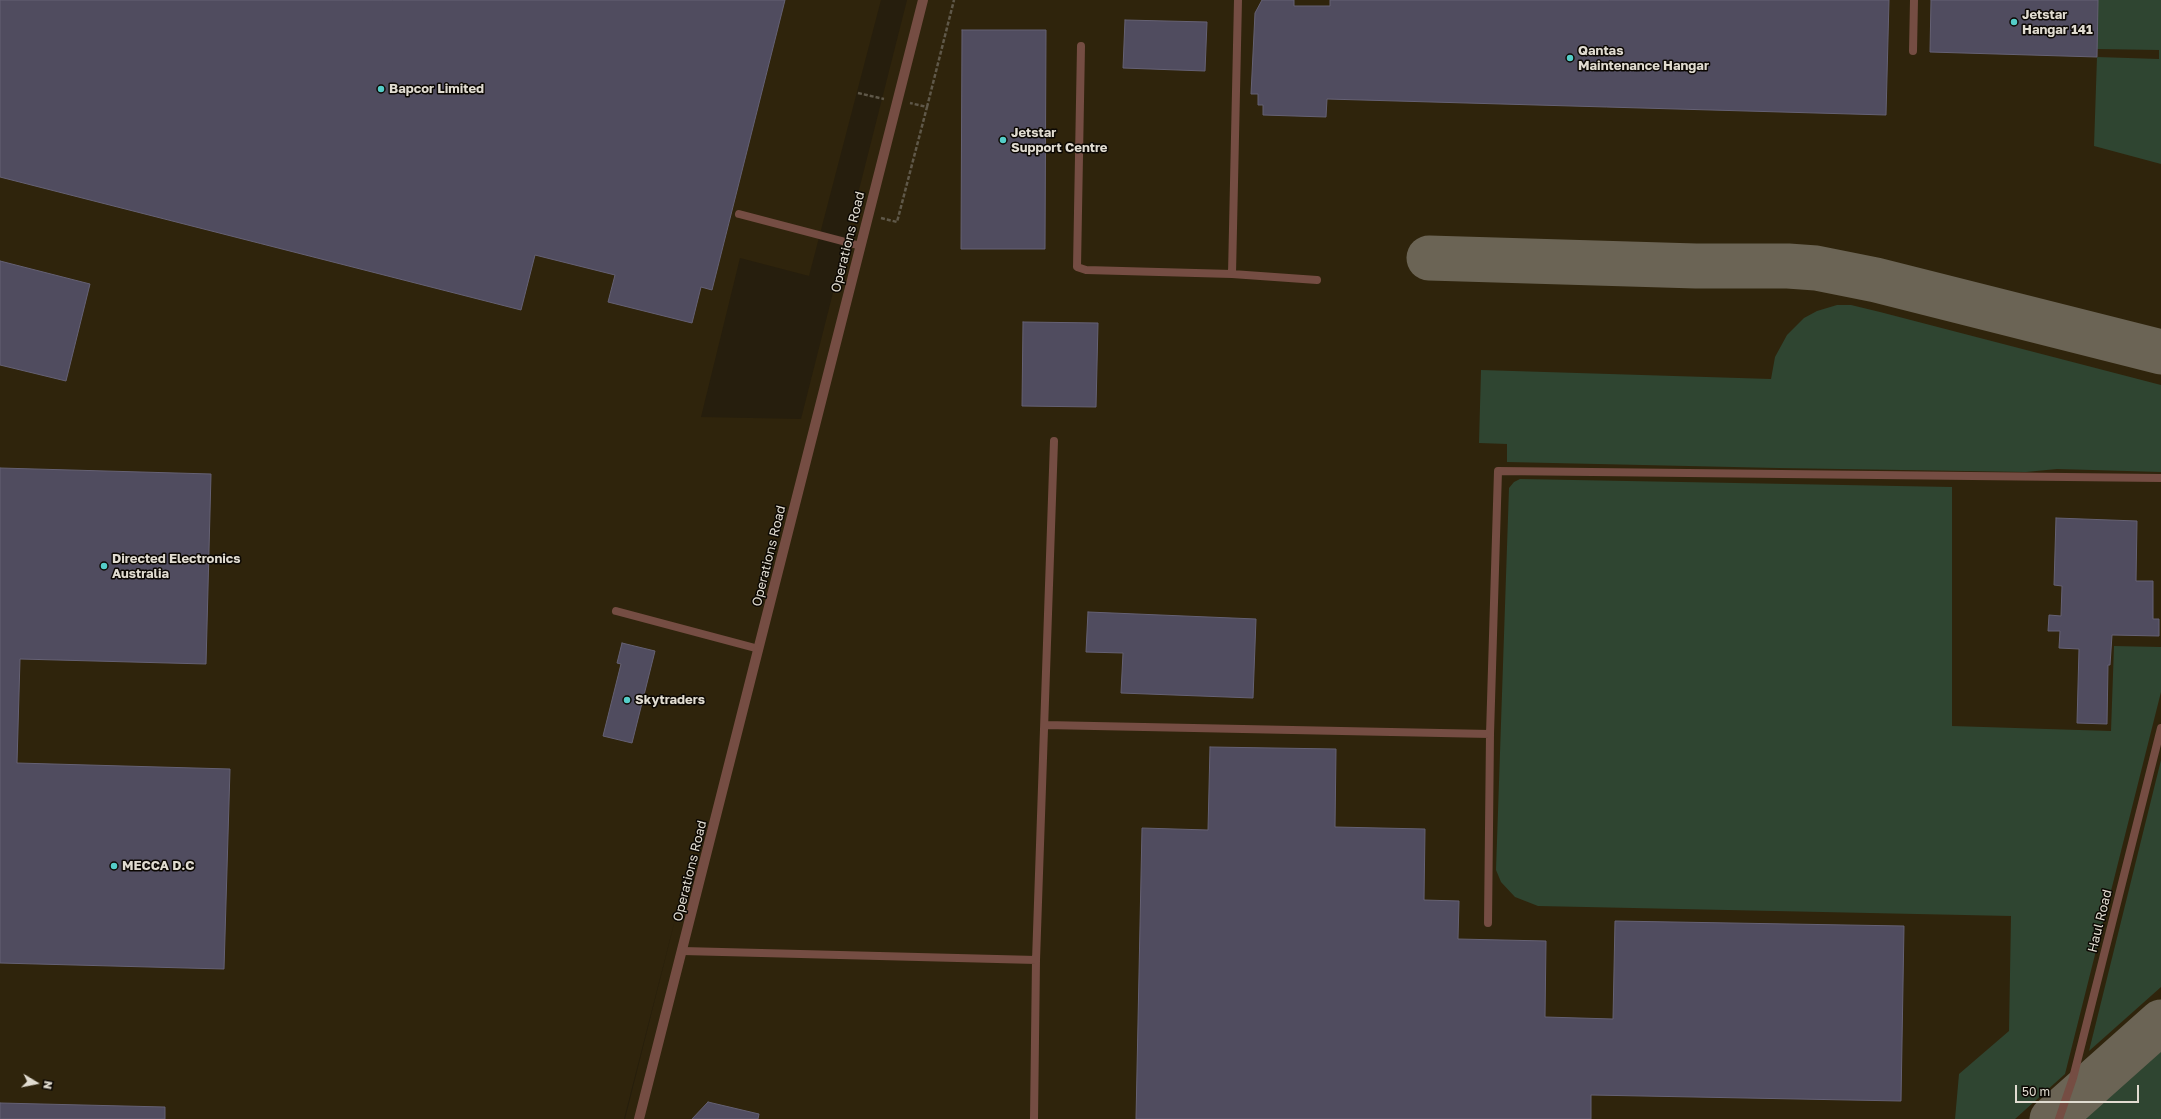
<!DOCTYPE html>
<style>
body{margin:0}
#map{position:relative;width:2161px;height:1119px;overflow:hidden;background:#261e0d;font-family:"Golos Text",sans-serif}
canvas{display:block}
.north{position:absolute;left:16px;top:1063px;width:40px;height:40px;-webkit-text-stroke:3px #0c0803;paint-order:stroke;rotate:100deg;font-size:11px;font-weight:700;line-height:16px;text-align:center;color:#e1dcd1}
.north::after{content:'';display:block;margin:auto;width:14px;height:18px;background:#e1dcd1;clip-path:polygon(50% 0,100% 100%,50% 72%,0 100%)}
.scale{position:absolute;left:2015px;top:1085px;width:124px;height:18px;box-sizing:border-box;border:2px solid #e1dcd1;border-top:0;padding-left:5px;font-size:12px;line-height:14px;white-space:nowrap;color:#e1dcd1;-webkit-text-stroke:3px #0c0803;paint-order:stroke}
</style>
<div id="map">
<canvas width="2161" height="1119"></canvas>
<div class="north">N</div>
<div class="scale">50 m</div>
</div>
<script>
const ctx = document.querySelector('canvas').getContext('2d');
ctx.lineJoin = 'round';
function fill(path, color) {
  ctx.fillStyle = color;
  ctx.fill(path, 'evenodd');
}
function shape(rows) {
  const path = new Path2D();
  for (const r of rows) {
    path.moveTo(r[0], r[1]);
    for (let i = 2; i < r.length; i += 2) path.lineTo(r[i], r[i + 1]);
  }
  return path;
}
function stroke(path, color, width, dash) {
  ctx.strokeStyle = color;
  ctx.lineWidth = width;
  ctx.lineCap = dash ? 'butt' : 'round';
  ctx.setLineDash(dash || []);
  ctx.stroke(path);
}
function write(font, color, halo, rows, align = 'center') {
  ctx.font = font + ' "Golos Text",sans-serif';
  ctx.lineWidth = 3;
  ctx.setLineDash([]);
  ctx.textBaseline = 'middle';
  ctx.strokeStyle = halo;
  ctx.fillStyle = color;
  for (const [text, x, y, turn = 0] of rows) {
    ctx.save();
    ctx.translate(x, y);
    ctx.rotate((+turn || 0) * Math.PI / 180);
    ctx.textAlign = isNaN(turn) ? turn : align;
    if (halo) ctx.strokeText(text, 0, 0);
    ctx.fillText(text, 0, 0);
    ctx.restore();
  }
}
const built = shape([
 [0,0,881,0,809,276,740,258,701,417,801,419,907,0,2161,0,2161,1119,625,1119,680,900,624,1119,0,1119]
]);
const green = shape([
 [2098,0,2161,0,2161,164,2094,146,2097,57,2159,59,2159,50,2097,49],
 [1837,305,1851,305,1880,312,2161,385,2161,472,2057,469,2026,472,1778,468,1507,462,1507,444,1479,443,1481,370,1771,379,1775,357,1787,335,1804,318,1817,311],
 [1520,479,1952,487,1952,726,2111,731,2114,646,2161,647,2161,692,2065,1074,2015,1119,1955,1119,1959,1074,2009,1031,2011,916,1538,906,1515,897,1501,882,1496,870,1509,488,1514,482],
 [2161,760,2161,987,2089,1051],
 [2161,1048,2161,1119,2081,1119]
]);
const taxiway = shape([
 [1429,258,1696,266,1788,266,1816,268,1876,280,2161,352],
 [2052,1119,2161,1022]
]);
const building = shape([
 [0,0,785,0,712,290,701,287,692,323,608,302,615,275,535,255,521,310,0,177,0,0],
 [1262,0,1294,0,1294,6,1330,6,1330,0,1889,0,1886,115,1327,99,1326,117,1263,115,1263,105,1258,105,1258,94,1251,94,1255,13,1262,0],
 [1931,0,2098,0,2097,57,1930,52,1931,0],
 [1125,20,1207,22,1205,71,1123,68,1125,20],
 [962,30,1046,30,1045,249,961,249,962,30],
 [0,261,90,284,66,381,0,365,0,261],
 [1023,322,1098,323,1096,407,1022,406,1023,322],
 [0,468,211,474,206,664,20,659,17,763,230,769,224,969,0,963,0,468],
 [2056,518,2137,521,2136,581,2153,581,2153,619,2159,619,2159,636,2112,635,2110,665,2108,665,2107,724,2077,723,2079,649,2059,648,2060,631,2048,631,2049,615,2061,616,2062,586,2054,585,2056,518],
 [1088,612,1256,619,1253,698,1121,693,1123,653,1086,652,1088,612],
 [622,643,655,651,632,743,603,736,621,664,617,663,622,643],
 [1210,747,1336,749,1335,827,1425,829,1424,900,1459,901,1458,939,1546,941,1545,1017,1613,1019,1615,921,1904,926,1901,1101,1591,1095,1591,1119,1136,1119,1142,828,1208,830,1210,747],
 [708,1102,759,1114,758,1119,692,1119,708,1102],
 [0,1103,165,1107,165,1119,0,1119,0,1103]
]);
const path = shape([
 [858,93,884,99],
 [927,107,954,0],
 [881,218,897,222,927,107,910,103]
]);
const lane = shape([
 [1081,46,1077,267,1086,270,1232,274,1317,280],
 [1913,51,1914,0],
 [739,214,861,246],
 [1232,274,1238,0],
 [616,611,759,649],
 [1045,725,1490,734],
 [1488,923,1490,734,1498,471,2161,478],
 [683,951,1036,960],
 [1034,1119,1036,960,1054,441],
 [2059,1119,2073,1078,2161,728]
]);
const street = shape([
 [639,1119,923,0]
]);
const markers = [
 [2014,22,4,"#54cdc8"],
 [1570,58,4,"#54cdc8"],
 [381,89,4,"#54cdc8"],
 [1003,140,4,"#54cdc8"],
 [104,566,4,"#54cdc8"],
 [627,700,4,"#54cdc8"],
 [114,866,4,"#54cdc8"]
];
const poiNames = [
 ["Jetstar",2022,15],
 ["Hangar 141",2022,30],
 ["Qantas",1578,51],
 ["Maintenance Hangar",1578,66],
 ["Bapcor Limited",389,89],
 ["Jetstar",1011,133],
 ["Support Centre",1011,148],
 ["Directed Electronics",112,559],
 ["Australia",112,574],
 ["Skytraders",635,700],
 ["MECCA D.C",122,866]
];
const streetNames = [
 ["Operations Road",848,242,-76],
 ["Operations Road",769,556,-76],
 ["Operations Road",690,871,-76],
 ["Haul Road",2100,921,-76]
];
fill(built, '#2f240c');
fill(green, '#2f4531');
stroke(taxiway, '#6b6455', 45);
fill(building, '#504c5f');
stroke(building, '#656174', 1);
stroke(path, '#5f5849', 2.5, [4, 2]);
stroke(lane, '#754d43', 8);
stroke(street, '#754d43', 10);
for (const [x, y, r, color] of markers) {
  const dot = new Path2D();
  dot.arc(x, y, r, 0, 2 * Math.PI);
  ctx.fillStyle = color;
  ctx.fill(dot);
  stroke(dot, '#0c0803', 1.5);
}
write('bold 13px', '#e1dcd1', '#0c0803', poiNames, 'left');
write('13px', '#e1dcd1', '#0c0803', streetNames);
</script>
